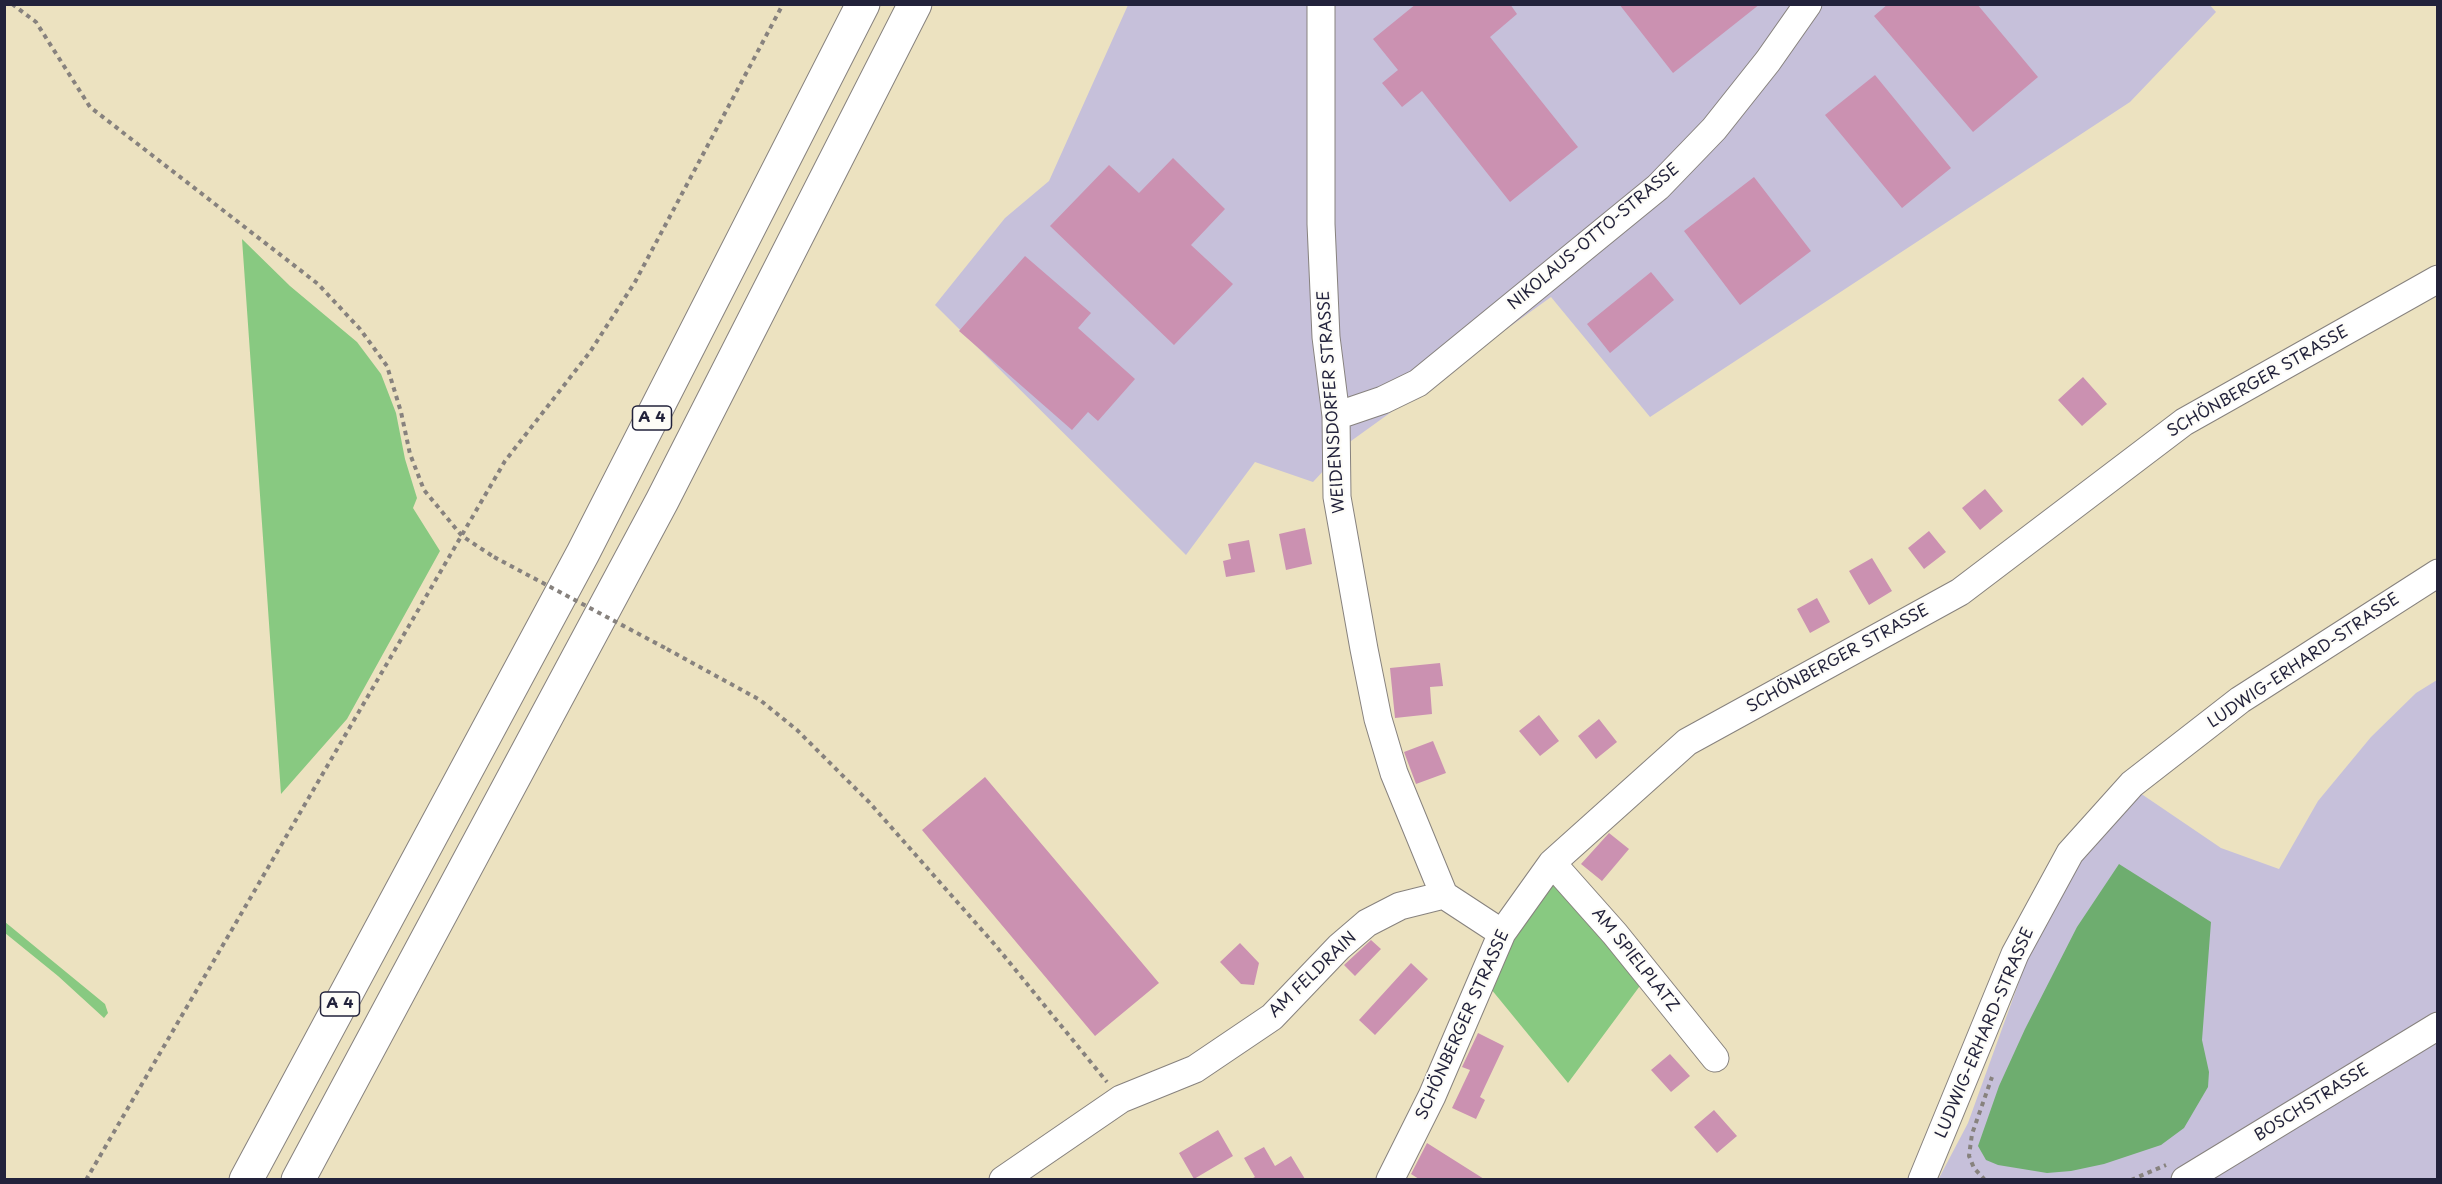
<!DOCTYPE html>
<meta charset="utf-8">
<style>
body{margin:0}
#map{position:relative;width:2442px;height:1184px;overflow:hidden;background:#ece2c0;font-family:"Playpen Sans",sans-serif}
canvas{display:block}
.frame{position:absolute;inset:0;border:6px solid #22223b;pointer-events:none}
</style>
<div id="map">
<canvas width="2442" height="1184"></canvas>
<div class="frame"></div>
</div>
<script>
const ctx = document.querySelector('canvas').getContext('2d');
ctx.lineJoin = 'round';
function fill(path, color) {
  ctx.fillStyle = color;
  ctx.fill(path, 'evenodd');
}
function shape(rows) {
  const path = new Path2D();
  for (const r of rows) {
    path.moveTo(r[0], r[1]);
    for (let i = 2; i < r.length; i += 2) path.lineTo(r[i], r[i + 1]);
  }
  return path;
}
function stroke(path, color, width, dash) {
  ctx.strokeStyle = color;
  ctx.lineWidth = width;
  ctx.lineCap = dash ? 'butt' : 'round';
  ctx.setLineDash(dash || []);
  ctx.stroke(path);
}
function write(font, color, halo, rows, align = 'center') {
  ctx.font = font + ' "Playpen Sans",sans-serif';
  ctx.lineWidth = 4.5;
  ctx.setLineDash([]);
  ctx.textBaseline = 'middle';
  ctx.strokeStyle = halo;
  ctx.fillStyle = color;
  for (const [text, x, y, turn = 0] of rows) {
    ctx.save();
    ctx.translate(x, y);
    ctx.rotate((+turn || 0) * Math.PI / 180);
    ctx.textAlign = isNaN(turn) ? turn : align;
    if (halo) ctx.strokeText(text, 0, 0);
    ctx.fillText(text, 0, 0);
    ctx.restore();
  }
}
const industrial = shape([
 [2209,4,2216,12,2130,102,1650,417,1551,297,1351,441,1313,482,1255,462,1186,555,935,305,1005,218,1049,181,1128,5],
 [2437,680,2437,1179,1938,1180,1968,1123,2024,968,2045,920,2073,871,2103,831,2140,793,2221,848,2279,869,2318,801,2371,737,2416,693]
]);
const green = shape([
 [242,239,290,286,357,342,381,374,396,413,405,459,417,498,413,508,440,551,347,719,281,794],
 [1552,863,1648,975,1568,1083,1482,978],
 [5,922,105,1004,108,1013,104,1018,58,976,5,933]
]);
const forest = shape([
 [2119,864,2211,922,2202,1040,2209,1072,2208,1087,2184,1128,2161,1145,2104,1164,2071,1171,2047,1173,1998,1165,1986,1160,1978,1146,1999,1086,2025,1029,2077,927]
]);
const building = shape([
 [1416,4,1510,4,1517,14,1490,37,1578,147,1510,202,1422,91,1402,107,1382,83,1398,70,1373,39],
 [1619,4,1760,4,1673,73],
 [1888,4,1977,4,2038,77,1973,132,1874,16],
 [1875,75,1951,168,1902,208,1825,115],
 [1173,158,1225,209,1191,245,1233,284,1174,345,1050,226,1109,165,1139,193],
 [1754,177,1811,251,1740,305,1684,231],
 [1025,256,1091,313,1078,328,1135,379,1098,421,1088,412,1072,430,959,331],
 [1651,272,1674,300,1610,353,1587,324],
 [2083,377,2107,404,2082,426,2058,400],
 [1985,489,2003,511,1980,530,1962,508],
 [1305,528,1312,564,1286,570,1279,534],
 [1929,531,1946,552,1924,569,1908,548],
 [1249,540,1255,572,1226,577,1223,561,1231,559,1228,544],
 [1872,558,1892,591,1869,605,1849,571],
 [1817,598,1830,622,1810,633,1797,609],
 [1440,663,1443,686,1430,687,1432,714,1395,718,1390,668],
 [1539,715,1559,741,1540,756,1519,731],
 [1599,719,1617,742,1596,759,1578,736],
 [1433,741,1446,773,1416,784,1404,752],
 [985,777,1159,983,1095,1036,922,830],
 [1609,833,1629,849,1602,881,1581,864],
 [1371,940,1381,949,1355,976,1344,965],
 [1240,943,1259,963,1254,985,1241,984,1220,962],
 [1411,963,1428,979,1375,1035,1359,1020],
 [1478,1033,1504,1046,1480,1097,1485,1100,1476,1119,1452,1108,1470,1070,1462,1067],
 [1670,1054,1690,1076,1671,1092,1651,1070],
 [1714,1110,1737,1136,1717,1153,1694,1127],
 [1218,1130,1233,1156,1194,1179,1179,1153],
 [1427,1143,1484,1179,1419,1179,1411,1174],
 [1264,1147,1275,1166,1291,1156,1305,1179,1251,1179,1255,1177,1244,1158]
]);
const path = shape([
 [12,4,36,22,90,107,318,284,360,329,387,366,401,412,410,454,424,490,462,536,494,557],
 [667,649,760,700,797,730,869,802,996,946,1107,1082],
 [86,1180,505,461,590,352,635,282,783,4],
 [1985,1180,1974,1168,1969,1156,1972,1134,1992,1077],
 [2131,1180,2166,1165]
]);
const minor = shape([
 [1321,4,1321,224,1326,337,1336,416,1337,497,1364,649,1378,719,1394,773,1444,895,1502,933],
 [1336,416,1383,400,1418,383,1658,187,1714,129,1768,61,1808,4],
 [1552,863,1615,934,1715,1058],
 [1003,1180,1121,1099,1195,1069,1272,1017,1339,947,1367,923,1400,906,1444,895],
 [1390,1180,1432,1096,1502,933,1552,863,1687,742,1960,592,2184,422,2438,279],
 [1922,1180,2015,954,2070,853,2132,784,2240,700,2438,573],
 [2185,1180,2438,1026]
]);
const highway = shape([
 [246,1180,583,553,863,4],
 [298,1180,662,501,915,4]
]);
const pathBridge = shape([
 [494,557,667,649]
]);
const shields = [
 [652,418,39],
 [340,1004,39]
];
const shieldNames = [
 ["A 4",652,418],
 ["A 4",340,1004]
];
const streetNames = [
 ["NIKOLAUS-OTTO-STRASSE",1594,237,-40],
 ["SCHÖNBERGER STRASSE",2258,382,-30],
 ["WEIDENSDORFER STRASSE",1332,402,-94],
 ["SCHÖNBERGER STRASSE",1838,659,-29],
 ["LUDWIG-ERHARD-STRASSE",2304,661,-34],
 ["AM SPIELPLATZ",1635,960,51],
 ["AM FELDRAIN",1313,975,-44],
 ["SCHÖNBERGER STRASSE",1463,1025,-66],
 ["LUDWIG-ERHARD-STRASSE",1985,1033,-67],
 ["BOSCHSTRASSE",2312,1103,-32]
];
fill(industrial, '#c6c0da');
fill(green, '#88c981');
fill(forest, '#6ead6f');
fill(building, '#cb91b1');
stroke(minor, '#87827e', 29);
stroke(highway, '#87827e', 35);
stroke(path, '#87827e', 4, [4.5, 4.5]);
stroke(minor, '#fff', 27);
stroke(highway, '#fff', 33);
stroke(pathBridge, '#87827e', 4, [4.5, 4.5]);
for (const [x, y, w] of shields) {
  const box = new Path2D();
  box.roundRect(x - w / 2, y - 12, w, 24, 4.5);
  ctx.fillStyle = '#fdfcf7';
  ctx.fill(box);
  stroke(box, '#22223b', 1.5);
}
write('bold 15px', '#22223b', null, shieldNames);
write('16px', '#22223b', '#fdfcf7', streetNames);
</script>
